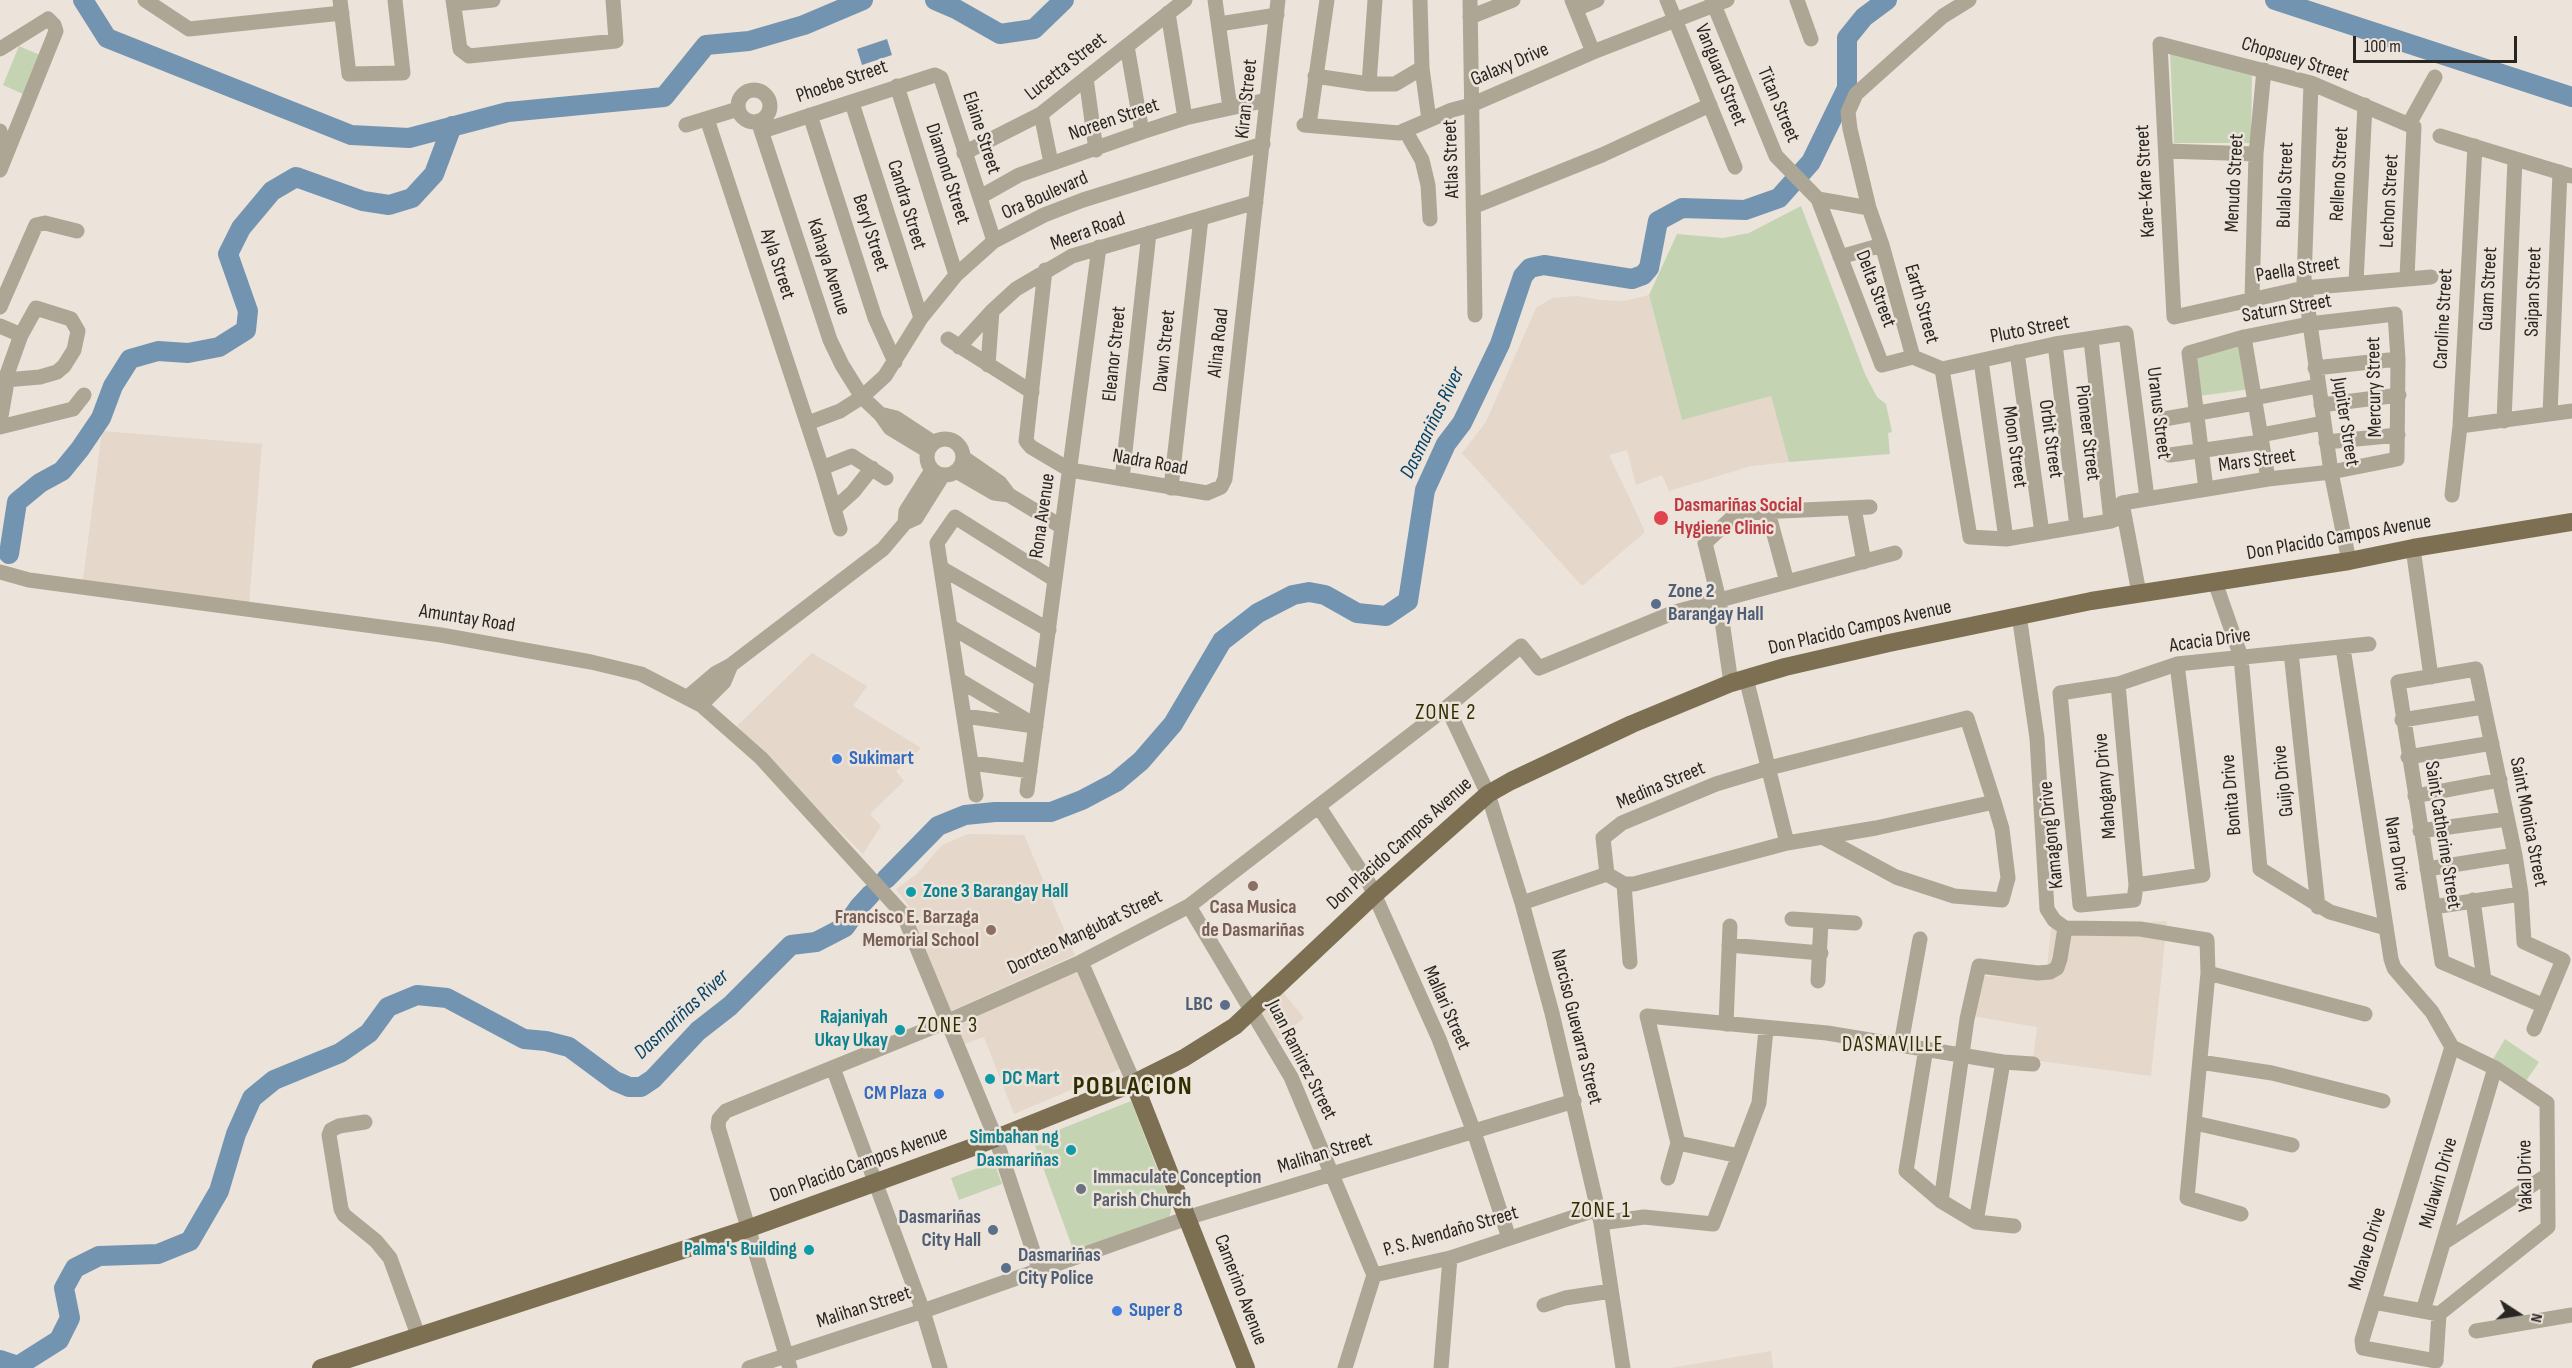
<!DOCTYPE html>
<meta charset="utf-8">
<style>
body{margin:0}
#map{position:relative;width:2572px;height:1368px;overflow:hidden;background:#ece3da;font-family:"Sofia Sans Condensed",sans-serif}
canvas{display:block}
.north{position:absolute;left:2488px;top:1284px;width:60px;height:60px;-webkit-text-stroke:4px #ece3da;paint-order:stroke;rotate:102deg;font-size:16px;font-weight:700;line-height:24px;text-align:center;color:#292622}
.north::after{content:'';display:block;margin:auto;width:21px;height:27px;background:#292622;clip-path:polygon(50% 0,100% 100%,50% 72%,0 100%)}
.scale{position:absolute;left:2353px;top:36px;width:164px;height:27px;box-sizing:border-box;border:3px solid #292622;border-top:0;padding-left:8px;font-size:18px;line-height:21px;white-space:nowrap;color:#292622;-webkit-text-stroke:4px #ece3da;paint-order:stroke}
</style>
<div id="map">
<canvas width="2572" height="1368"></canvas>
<div class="north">N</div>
<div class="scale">100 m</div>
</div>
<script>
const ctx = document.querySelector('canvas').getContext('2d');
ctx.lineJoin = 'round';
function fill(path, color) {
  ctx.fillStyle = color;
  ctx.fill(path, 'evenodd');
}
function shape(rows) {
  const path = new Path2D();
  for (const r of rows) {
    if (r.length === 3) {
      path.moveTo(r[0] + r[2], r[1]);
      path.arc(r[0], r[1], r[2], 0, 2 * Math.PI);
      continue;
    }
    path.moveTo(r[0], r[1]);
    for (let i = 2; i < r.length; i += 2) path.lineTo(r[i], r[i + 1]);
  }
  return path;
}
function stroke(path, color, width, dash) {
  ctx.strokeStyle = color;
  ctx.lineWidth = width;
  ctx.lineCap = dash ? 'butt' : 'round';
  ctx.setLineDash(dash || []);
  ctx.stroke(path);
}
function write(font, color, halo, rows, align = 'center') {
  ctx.font = font + ' "Sofia Sans Condensed",sans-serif';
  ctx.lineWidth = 5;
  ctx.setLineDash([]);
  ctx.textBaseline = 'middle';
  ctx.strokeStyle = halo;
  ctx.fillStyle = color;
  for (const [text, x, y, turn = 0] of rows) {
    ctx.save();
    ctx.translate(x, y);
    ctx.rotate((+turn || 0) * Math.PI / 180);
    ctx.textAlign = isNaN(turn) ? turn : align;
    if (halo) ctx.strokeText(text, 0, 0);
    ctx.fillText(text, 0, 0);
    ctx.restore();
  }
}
const built = shape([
 [1649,295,1682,420,1771,396,1789,462,1751,466,1669,491,1662,475,1636,485,1627,450,1609,455,1644,529,1644,533,1582,586,1462,453,1486,422,1536,308,1552,298,1577,296,1600,300,1624,301],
 [102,431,262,444,249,605,83,580],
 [812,653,867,686,853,706,921,748,896,771,904,781,870,814,881,826,863,854,735,728],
 [968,834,1024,835,1075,955,951,1011,908,905,896,889,917,874,942,845],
 [2167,921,2151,1076,2033,1060,2037,1027,1972,1016,1978,976,2046,978,2051,928],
 [1080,969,1120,1069,1014,1114,984,1037,965,1044,957,1026],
 [1282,991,1304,1018,1274,1043,1257,1015],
 [1771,1351,1773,1368,1670,1368]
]);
const green = shape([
 [19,46,40,55,23,94,3,85],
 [2170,50,2252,70,2251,143,2174,143],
 [1801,206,1865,374,1877,397,1886,404,1892,432,1888,433,1890,454,1789,462,1771,396,1682,420,1649,295,1677,234,1723,238,1749,233],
 [2243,342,2251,389,2199,396,2193,356],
 [2505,1039,2539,1062,2526,1081,2493,1059],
 [1131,1101,1171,1205,1171,1211,1169,1217,1074,1252,1033,1140],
 [994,1162,1002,1184,959,1200,951,1178]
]);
const water = shape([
 [887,39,892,55,862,65,857,49]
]);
const river = shape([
 [83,0,107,38,351,135,409,138,508,112,664,97,706,45,749,41,804,25,863,0],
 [935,0,956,9,1000,34,1034,29,1064,0],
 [2275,0,2572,97],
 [9,554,17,502,40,483,62,471,80,449,101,418,113,386,130,359,158,351,188,353,219,347,246,330,248,311,228,254,241,228,272,191,296,177,363,201,389,205,412,198,434,174,452,126],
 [886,879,938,826,965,815,995,812,1051,812,1082,800,1116,782,1141,761,1173,724,1222,641,1258,613,1293,595,1309,592,1325,595,1357,613,1386,616,1408,601,1425,490,1446,444,1462,423,1500,344,1523,276,1530,268,1544,265,1632,279,1643,275,1649,268,1658,221,1682,208,1745,210,1779,198,1811,162,1847,88,1847,38,1864,17,1887,0],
 [0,1360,18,1366,59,1340,70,1318,64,1288,75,1268,99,1256,158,1254,190,1241,219,1191,236,1134,252,1098,274,1080,340,1053,369,1033,388,1007,417,995,447,998,524,1039,546,1041,569,1047,615,1081,629,1087,641,1087,653,1079,698,1031,730,1006,791,945,816,942,845,927,859,907,871,894]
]);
const minor = shape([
 [145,0,189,29,342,13],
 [340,0,349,74,403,73,395,0],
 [453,0,460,49,469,56,616,41,613,0],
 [1215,0,1230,108],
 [1420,0,1422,68,1429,120],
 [1470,0,1475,315],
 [1572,0,1593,52],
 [1667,0,1735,167],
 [1712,0,1776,156,1818,199,1869,208],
 [1797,0,1811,39],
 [454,4,493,0],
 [1576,9,1597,0],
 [1168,13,1185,118],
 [1470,17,1513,0],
 [1219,24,1277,15],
 [1127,46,1142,132],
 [0,49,48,19,54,25,56,31,0,170],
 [1315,76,1369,84,1395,84,1422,68],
 [1086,78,1096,150],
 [2311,83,2304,281,2331,472,2349,561],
 [1369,84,1375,0],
 [897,86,956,275],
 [754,106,16],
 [852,103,921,318],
 [1041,114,1051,163],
 [810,115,875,318,895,362],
 [707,119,822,468,840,529],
 [758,121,830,340,842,365,862,397,880,414,890,428,928,451],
 [2409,124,2435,77],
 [686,125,738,109],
 [1304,125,1399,133,1452,110,1471,105,1593,52,1727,0],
 [1309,125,1327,0],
 [1405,130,1422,160,1428,185,1430,219],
 [0,131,3,160],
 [762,131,935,75,941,78,994,241],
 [2440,136,2572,176],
 [2166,151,2256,154],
 [964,153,1041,114,1185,0],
 [980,197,1019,175,1142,132,1185,118,1267,100],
 [1818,199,1882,365,1913,357],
 [1475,206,1602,155,1710,105],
 [1840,257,1882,245],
 [1045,270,1026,441,1031,447,1070,470,1207,493,1221,487,1225,479,1278,0],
 [2407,277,2414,127,2311,83,2160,44,2174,317,2304,288,2431,277],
 [2356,282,2365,105],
 [2252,298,2256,154,2264,70],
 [0,307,36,225,45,223,77,231],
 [0,326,21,335],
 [2244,337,2268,479],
 [948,339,1032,392],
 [2091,340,2111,521],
 [2055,344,2077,527],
 [959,347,992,311,1016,289,1072,256,1256,202],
 [2017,352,2042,533],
 [1981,361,2006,539],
 [988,365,992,311],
 [2315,368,2398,359],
 [1942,369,1913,357,1882,245,1869,208,1850,129,1848,112,1856,94,1943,16,1969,0],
 [1942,369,2055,344,2126,333,2147,498],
 [1942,369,1970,537,2006,539,2111,521,2124,516],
 [0,397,6,377,21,335,36,308,71,319,78,331,74,350,64,366,57,372,40,377,5,380],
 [2254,398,2318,386],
 [2321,405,2399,395],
 [880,414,896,418,934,443],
 [2550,414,2560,172],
 [2164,419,2255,403],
 [2504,421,2515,159],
 [0,422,6,388],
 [808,423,840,411,862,397,885,376,921,318,956,275,994,241,1044,215,1083,200,1263,144],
 [2460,426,2572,411],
 [0,427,73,409,84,395],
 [2261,435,2323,423],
 [945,457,18],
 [2326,442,2398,435],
 [2170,455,2261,442],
 [964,458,1000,483,1009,495,1062,527],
 [822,468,852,456,886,478],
 [956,471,994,493,1009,495],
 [1122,479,1149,233],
 [1171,488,1201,218],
 [2452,495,2460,426,2475,146],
 [1854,508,1864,562],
 [834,509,853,492,872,468],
 [1768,512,1787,582],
 [905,523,906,511,932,470],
 [2413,548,2431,677],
 [941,568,1049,630],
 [0,572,29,580,441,635,591,662,641,674,701,705,761,758,903,914,996,1139,1039,1269],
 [2215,582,2241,657,2260,869,2330,912,2386,928],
 [2139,593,2122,503,2268,479,2331,472,2397,459,2398,359,2395,314,2309,324,2244,337,2189,353,2206,489],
 [2019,615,2037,738,2047,909,2054,920,2065,928,2140,929,2207,940,2208,973,2187,1198,2241,1214],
 [951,627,1042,680],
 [2343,648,2391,959,2394,968,2432,1012,2452,1047],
 [2291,652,2318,907],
 [1746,678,1787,843],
 [959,680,1036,726],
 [1731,683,1719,600,1705,543,1737,513,1870,507],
 [2118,684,2136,885,2134,900,2080,905,2060,693,2118,684,2177,664,2369,644],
 [689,696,716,673,731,665,883,549,905,523,916,518,943,475],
 [701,705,724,682,731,665],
 [1447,707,1488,794,1522,903,1552,1013,1601,1223,1623,1368],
 [965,716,1027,725],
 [2402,720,2483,707],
 [2408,757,2492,743],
 [972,763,1030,771],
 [1027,791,1099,247],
 [976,795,937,543,955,517,1055,580],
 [2415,796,2500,780],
 [1319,807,1370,885,1439,1039,1474,1132,1509,1238],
 [2420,831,2507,819],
 [1822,837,1896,877,1954,896,2002,900,2008,878,2002,829,1994,802],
 [2427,869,2515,855],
 [1624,884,1630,962],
 [2136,885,2203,875,2177,664],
 [2473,900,2484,980],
 [1522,903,1607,874,1603,838,1622,823,1716,784,1769,768,1967,718,1994,802,1876,828,1787,843,1634,884,1624,884,1607,874],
 [1189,906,1291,1077,1374,1275],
 [2433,907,2521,894],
 [1792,919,1855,923],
 [1729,945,1821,953],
 [1081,962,1134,1083],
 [2208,973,2365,1014],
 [1818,981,1821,921],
 [1726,1024,1730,926],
 [2534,1029,2563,960,2524,942,2521,894,2515,855,2476,669,2398,682,2442,962,2544,1006],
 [1901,1044,1920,939],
 [1926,1048,1906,1171,1941,1201,1976,1222,2003,1062],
 [2200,1062,2272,1073,2383,1101],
 [833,1068,923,1311,940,1368],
 [365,1122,339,1126,331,1130,329,1135,341,1209,344,1215,376,1241,390,1258,418,1335],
 [2195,1123,2292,1145],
 [1678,1143,1739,1156],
 [1668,1178,1678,1143,1647,1016,1827,1033,2003,1062,2033,1064],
 [1941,1201,1967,1019,1979,966,2038,973,2050,972,2057,968,2060,959,2065,928],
 [1976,1222,2014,1226],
 [1601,1223,1644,1217,1713,1224,1759,1103,1766,1029],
 [2443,1243,2546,1176],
 [1374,1275,1450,1258,1598,1209],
 [2374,1302,2439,1314,2548,1227,2547,1103,2495,1068,2452,1047],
 [1544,1305,1565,1298,1611,1291],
 [2423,1311,2495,1068],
 [2439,1314,2436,1361,2363,1348,2362,1340,2452,1047],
 [2476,1331,2572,1315],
 [749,1368,923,1311,1196,1215,1574,1101],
 [790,1368,718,1127,719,1119,726,1111,948,1021,1081,962,1189,906,1447,707,1521,646,1539,668,1675,612,1895,553],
 [1345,1368,1374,1275],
 [1441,1368,1450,1258]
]);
const major = shape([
 [1134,1083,1246,1368],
 [321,1368,747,1229,976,1146,1134,1083,1184,1058,1235,1026,1374,895,1488,794,1511,781,1632,724,1731,683,1785,667,1889,643,2091,601,2349,561,2413,548,2572,522]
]);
const markers = [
 [1661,518,8,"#e0444e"],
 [1656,604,6,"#5c6f8a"],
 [837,759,6,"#3f7fe0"],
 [1253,886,6,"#8d6e63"],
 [911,892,6,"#0f9aa8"],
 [991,930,6,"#8d6e63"],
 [1225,1005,6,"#5c6f8a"],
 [900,1030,6,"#0f9aa8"],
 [990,1079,6,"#0f9aa8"],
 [939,1094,6,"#3f7fe0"],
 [1071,1150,6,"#0f9aa8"],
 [1081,1189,6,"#6b7280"],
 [993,1230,6,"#5c6f8a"],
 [809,1250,6,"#0f9aa8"],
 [1006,1268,6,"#5c6f8a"],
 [1117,1311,6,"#3f7fe0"]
];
const streetNames = [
 ["Chopsuey Street",2295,60,17],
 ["Galaxy Drive",1510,65,-23],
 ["Lucetta Street",1066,67,-38],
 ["Vanguard Street",1720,75,68],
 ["Phoebe Street",842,82,-19],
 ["Kiran Street",1247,99,-84],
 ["Titan Street",1778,105,67],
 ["Noreen Street",1114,120,-19],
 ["Elaine Street",981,133,72],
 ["Atlas Street",1452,159,-92],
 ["Diamond Street",947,174,72],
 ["Relleno Street",2340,174,-87],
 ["Kare-Kare Street",2146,181,-93],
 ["Menudo Street",2235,183,-87],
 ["Bulalo Street",2286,185,-88],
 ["Ora Boulevard",1045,196,-24],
 ["Lechon Street",2390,201,-87],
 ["Candra Street",906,205,73],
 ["Meera Road",1088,232,-20],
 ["Beryl Street",870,233,72],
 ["Ayla Street",777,264,72],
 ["Kahaya Avenue",828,267,72],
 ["Paella Street",2298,270,-9],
 ["Delta Street",1875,289,69],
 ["Guam Street",2489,289,-87],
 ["Saipan Street",2534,292,-88],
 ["Earth Street",1921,304,74],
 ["Saturn Street",2287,309,-10],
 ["Caroline Street",2444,319,-87],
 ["Pluto Street",2030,330,-11],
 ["Alina Road",1219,343,-84],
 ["Dawn Street",1165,351,-84],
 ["Eleanor Street",1115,354,-84],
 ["Mercury Street",2375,387,-91],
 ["Uranus Street",2158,413,83],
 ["Jupiter Street",2345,422,81],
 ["Pioneer Street",2087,433,83],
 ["Orbit Street",2050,439,82],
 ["Moon Street",2014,447,82],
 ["Mars Street",2257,461,-8],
 ["Nadra Road",1150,463,10],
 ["Rona Avenue",1043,516,-82],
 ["Don Placido Campos Avenue",2339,538,-10],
 ["Amuntay Road",467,619,9],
 ["Don Placido Campos Avenue",1860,628,-13],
 ["Acacia Drive",2210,641,-8],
 ["Guijo Drive",2284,781,-96],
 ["Medina Street",1661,786,-23],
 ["Mahogany Drive",2106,786,-95],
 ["Bonita Drive",2232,795,-95],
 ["Saint Monica Street",2528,822,79],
 ["Kamagong Drive",2052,835,-96],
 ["Saint Catherine Street",2442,835,81],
 ["Don Placido Campos Avenue",1400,844,-42],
 ["Narra Drive",2396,854,81],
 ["Doroteo Mangubat Street",1085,933,-26],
 ["Mallari Street",1446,1008,66],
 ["Narciso Guevarra Street",1576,1027,76],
 ["Juan Ramirez Street",1301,1060,63],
 ["Malihan Street",1325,1154,-17],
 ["Don Placido Campos Avenue",859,1165,-20],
 ["Yakal Drive",2526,1176,-91],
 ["Mulawin Drive",2439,1183,-74],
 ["P. S. Avendaño Street",1451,1232,-16],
 ["Molave Drive",2368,1249,-73],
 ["Camerino Avenue",1240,1290,69],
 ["Malihan Street",864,1308,-18]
];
const healthNames = [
 ["Dasmariñas Social",1674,506],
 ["Hygiene Clinic",1674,529]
];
const serviceNames = [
 ["Zone 2",1668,592],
 ["Barangay Hall",1668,615],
 ["LBC",1213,1005,"right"],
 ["Dasmariñas",981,1218,"right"],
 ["City Hall",981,1241,"right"],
 ["Dasmariñas",1018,1256],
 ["City Police",1018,1279]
];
const shopNames = [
 ["Sukimart",849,759],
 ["CM Plaza",927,1094,"right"],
 ["Super 8",1129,1311]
];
const cultureNames = [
 ["Zone 3 Barangay Hall",923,892,"left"],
 ["Rajaniyah",888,1018],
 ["Ukay Ukay",888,1041],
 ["DC Mart",1002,1079,"left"],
 ["Simbahan ng",1059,1138],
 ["Dasmariñas",1059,1161],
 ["Palma's Building",797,1250]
];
const educationNames = [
 ["Casa Musica",1253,908],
 ["de Dasmariñas",1253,931],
 ["Francisco E. Barzaga",979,918,"right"],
 ["Memorial School",979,941,"right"]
];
const worshipNames = [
 ["Immaculate Conception",1093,1178],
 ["Parish Church",1093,1201]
];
const waterNames = [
 ["Dasmariñas River",1433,423,-64],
 ["Dasmariñas River",682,1015,-43]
];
const neighbourhoodNames = [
 ["DASMAVILLE",1893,1046]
];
const quarterNames = [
 ["ZONE 2",1446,713],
 ["ZONE 3",948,1026],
 ["ZONE 1",1601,1211]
];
const districtNames = [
 ["POBLACION",1133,1087]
];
fill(built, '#e5d7c9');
fill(green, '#c4d4b3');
fill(water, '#7394b0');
stroke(river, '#7394b0', 20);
stroke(minor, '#ada695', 15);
stroke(major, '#7d7052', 18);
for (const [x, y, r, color] of markers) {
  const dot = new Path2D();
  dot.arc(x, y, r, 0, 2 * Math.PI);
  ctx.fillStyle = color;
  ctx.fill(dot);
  stroke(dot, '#ece3da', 2);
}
write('20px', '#292622', '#ece3da', streetNames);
write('bold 20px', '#be3a42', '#ece3da', healthNames, 'left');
write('bold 20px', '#4e5e75', '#ece3da', serviceNames, 'left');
write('bold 20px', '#366cbe', '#ece3da', shopNames, 'left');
write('bold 20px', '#0d838f', '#ece3da', cultureNames, 'right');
write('bold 20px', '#785e54', '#ece3da', educationNames);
write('bold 20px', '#5b616d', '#ece3da', worshipNames, 'left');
write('italic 21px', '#064368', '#ece3da', waterNames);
ctx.letterSpacing = '1.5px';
write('21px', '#302d01', '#ece3da', neighbourhoodNames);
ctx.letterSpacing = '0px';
ctx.letterSpacing = '1.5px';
write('22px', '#302d01', '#ece3da', quarterNames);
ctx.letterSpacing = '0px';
ctx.letterSpacing = '1.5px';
write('bold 26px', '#302d01', '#ece3da', districtNames);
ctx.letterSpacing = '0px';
</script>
